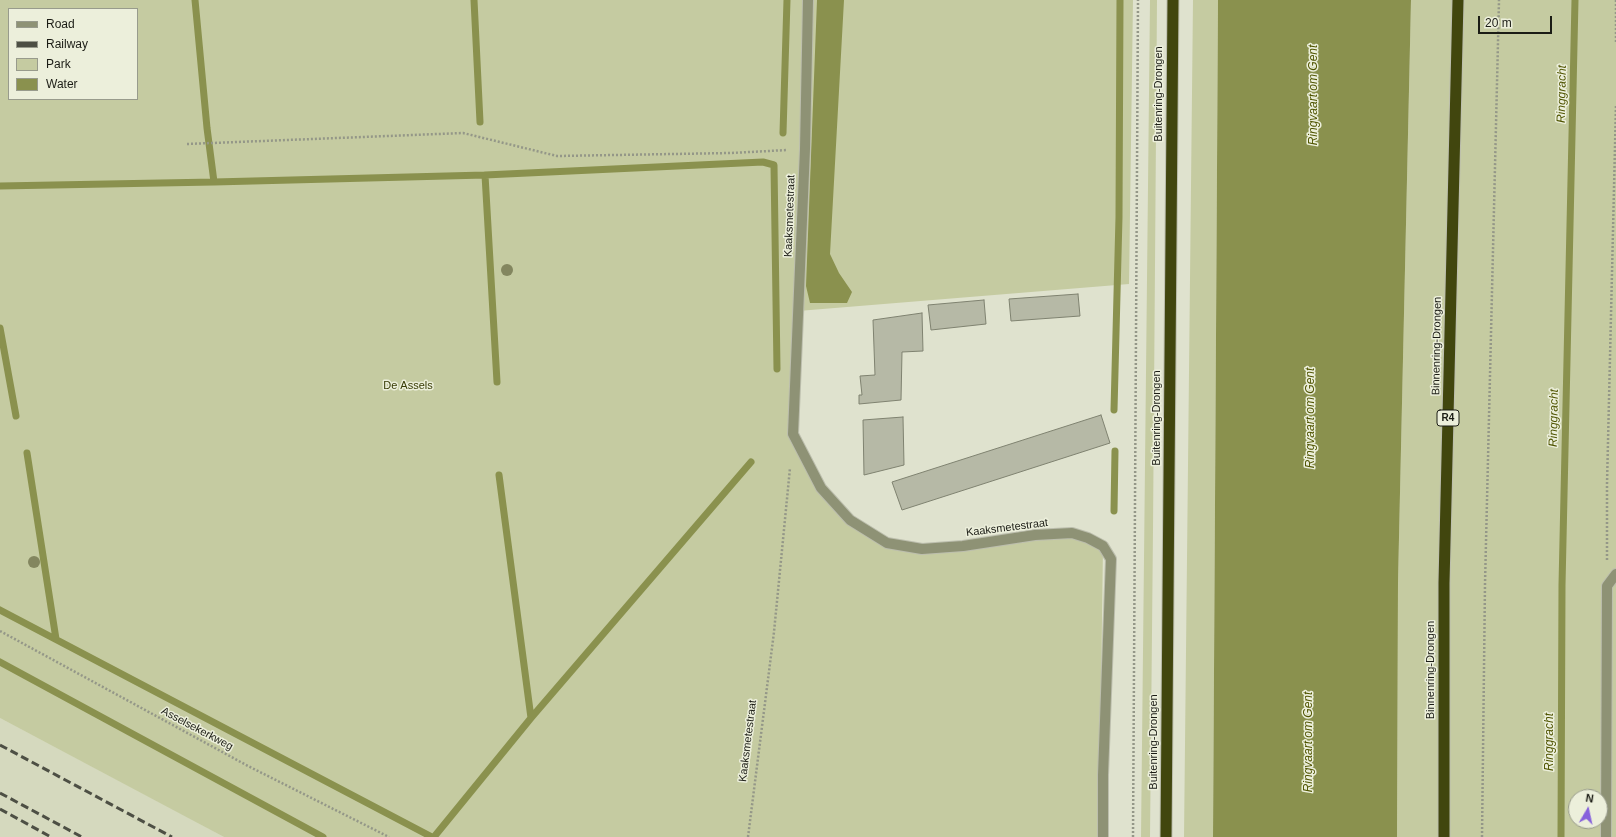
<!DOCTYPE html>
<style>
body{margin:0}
#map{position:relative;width:1616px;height:837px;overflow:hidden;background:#dfe2ce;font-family:Helvetica,sans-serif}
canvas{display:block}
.legend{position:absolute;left:8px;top:8px;width:130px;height:92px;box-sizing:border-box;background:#ecefdb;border:1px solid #989b8c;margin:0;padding:5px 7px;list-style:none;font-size:12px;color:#1b1c15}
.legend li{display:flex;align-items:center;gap:8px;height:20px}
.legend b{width:20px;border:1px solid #989b8c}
.north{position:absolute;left:1568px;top:789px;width:40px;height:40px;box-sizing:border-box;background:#ecefdb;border:1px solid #989b8c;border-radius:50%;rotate:9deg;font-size:11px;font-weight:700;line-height:16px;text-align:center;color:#1b1c15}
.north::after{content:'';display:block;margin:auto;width:14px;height:18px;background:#8762dc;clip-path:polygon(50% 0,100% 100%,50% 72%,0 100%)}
.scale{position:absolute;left:1478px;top:16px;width:74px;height:18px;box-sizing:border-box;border:2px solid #1b1c15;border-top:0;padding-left:5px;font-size:12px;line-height:14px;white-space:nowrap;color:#1b1c15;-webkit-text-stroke:3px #ecefdb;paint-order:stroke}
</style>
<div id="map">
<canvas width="1616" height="837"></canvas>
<ul class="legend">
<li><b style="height:5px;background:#8e9275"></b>Road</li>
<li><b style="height:5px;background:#4d4f44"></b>Railway</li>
<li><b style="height:11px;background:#c5cba1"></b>Park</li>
<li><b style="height:11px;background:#8a914e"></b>Water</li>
</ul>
<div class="north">N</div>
<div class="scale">20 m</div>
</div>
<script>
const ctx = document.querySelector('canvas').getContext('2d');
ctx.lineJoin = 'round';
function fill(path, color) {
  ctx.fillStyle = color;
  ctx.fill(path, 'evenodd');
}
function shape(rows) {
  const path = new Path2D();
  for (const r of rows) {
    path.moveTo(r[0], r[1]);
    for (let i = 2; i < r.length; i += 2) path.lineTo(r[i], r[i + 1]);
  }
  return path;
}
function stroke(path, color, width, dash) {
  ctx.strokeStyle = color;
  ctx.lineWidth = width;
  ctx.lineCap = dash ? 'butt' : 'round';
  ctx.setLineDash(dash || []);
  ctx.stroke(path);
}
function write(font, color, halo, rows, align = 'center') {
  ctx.font = font + ' Helvetica,sans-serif';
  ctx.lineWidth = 3;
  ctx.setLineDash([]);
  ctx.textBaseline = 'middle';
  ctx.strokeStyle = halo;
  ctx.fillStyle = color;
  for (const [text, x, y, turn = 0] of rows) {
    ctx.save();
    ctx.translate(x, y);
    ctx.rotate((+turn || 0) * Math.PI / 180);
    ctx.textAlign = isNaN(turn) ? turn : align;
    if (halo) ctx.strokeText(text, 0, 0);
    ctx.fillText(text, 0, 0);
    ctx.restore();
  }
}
const built = shape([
 [0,718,169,807,224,837,0,837]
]);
const green = shape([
 [0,0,1133,0,1129,284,798,311,793,434,821,488,850,520,887,543,922,549,1072,533,1103,546,1099,837,224,837,0,718],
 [9,9,137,9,137,99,9,99],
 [1150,0,1157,0,1153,529,1150,837,1141,837],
 [1193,0,1218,0,1213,837,1184,837],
 [1411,0,1616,0,1616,837,1397,837,1398,582],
 [1576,797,1600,797,1600,821,1576,821]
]);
const water = shape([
 [817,0,844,0,830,254,839,273,852,292,847,303,810,303,806,286],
 [1218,0,1411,0,1398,582,1397,837,1213,837]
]);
const stream = shape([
 [474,0,480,122],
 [783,133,787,0],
 [485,175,497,382],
 [214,182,485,175,763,162,774,165,777,369],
 [0,186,214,182,207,128,195,0],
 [0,328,16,416],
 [1114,410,1119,217,1120,0],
 [27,453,56,639],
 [1114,511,1115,451],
 [0,610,432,837],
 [0,662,323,837],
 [531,718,751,462],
 [434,837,531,718,499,475],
 [1561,837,1562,585,1575,0]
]);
const building = shape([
 [1078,294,1080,316,1011,321,1009,299,1078,294],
 [984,300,986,324,931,330,928,305,984,300],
 [922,313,923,351,902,352,901,400,859,404,859,395,862,395,860,376,875,375,873,320,922,313],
 [1101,415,1110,443,902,510,892,482,1101,415],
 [903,417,904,465,864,475,863,420,903,417]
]);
const path = shape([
 [1616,0,1616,44],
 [187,144,463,133,557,156,731,153,787,150],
 [1607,560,1607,484,1616,104],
 [0,631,248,766,389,837],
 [748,837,774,632,790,468],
 [1133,837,1138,0],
 [1482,837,1485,584,1499,0]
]);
const pedestrian = shape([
 [1606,837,1607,586,1616,574]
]);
const minor = shape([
 [808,0,805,149,793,434,821,488,850,520,887,543,922,549,963,546,1035,535,1072,533,1088,538,1103,546,1111,559,1103,775,1103,837]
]);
const trunk = shape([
 [1166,837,1173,0],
 [1444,837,1444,583,1458,0]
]);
const rail = shape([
 [0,745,172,837],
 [0,793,82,837],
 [0,809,51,837]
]);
const trees = [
 [507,270],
 [34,562]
];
const shields = [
 [1448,418,22]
];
const shieldNames = [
 ["R4",1448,418]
];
const streetNames = [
 ["Buitenring-Drongen",1159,94,-90],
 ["Kaaksmetestraat",790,216,-88],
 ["Binnenring-Drongen",1437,346,-89],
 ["Buitenring-Drongen",1157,418,-90],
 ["Kaaksmetestraat",1007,528,-7],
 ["Binnenring-Drongen",1431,670,-90],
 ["Asselsekerkweg",197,729,28],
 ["Kaaksmetestraat",748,741,-83],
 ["Buitenring-Drongen",1154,742,-90]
];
const parkNames = [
 ["De Assels",408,386]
];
const waterNames = [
 ["Ringgracht",1562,94,-89],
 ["Ringvaart om Gent",1314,95,-90],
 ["Ringvaart om Gent",1311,418,-90],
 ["Ringgracht",1554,418,-89],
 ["Ringvaart om Gent",1309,742,-90],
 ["Ringgracht",1550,742,-90]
];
fill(built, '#d5d9be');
fill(green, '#c5cba1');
fill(water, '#8a914e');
stroke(stream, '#8a914e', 7);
fill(building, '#b6b9a6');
stroke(building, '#7f8270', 1);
stroke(pedestrian, '#bcbead', 12);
stroke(minor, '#bcbead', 12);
stroke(trunk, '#bcbead', 13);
stroke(path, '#949788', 2.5, [2, 2]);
stroke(pedestrian, '#8e9275', 10);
stroke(minor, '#8e9275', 10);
stroke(trunk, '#41460e', 11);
stroke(rail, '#4d4f44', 3, [8, 4]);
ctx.fillStyle = '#83865f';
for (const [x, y] of trees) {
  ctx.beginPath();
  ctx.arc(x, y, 6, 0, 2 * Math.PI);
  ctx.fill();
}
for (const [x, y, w] of shields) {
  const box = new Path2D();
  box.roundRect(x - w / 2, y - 8, w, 16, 3);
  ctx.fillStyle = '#ecefdb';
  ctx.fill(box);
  stroke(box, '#1b1c15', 1);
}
write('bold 10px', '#1b1c15', null, shieldNames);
write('11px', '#1b1c15', '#ecefdb', streetNames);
write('11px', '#373b04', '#ecefdb', parkNames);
write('italic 12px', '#4f5400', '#ecefdb', waterNames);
</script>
